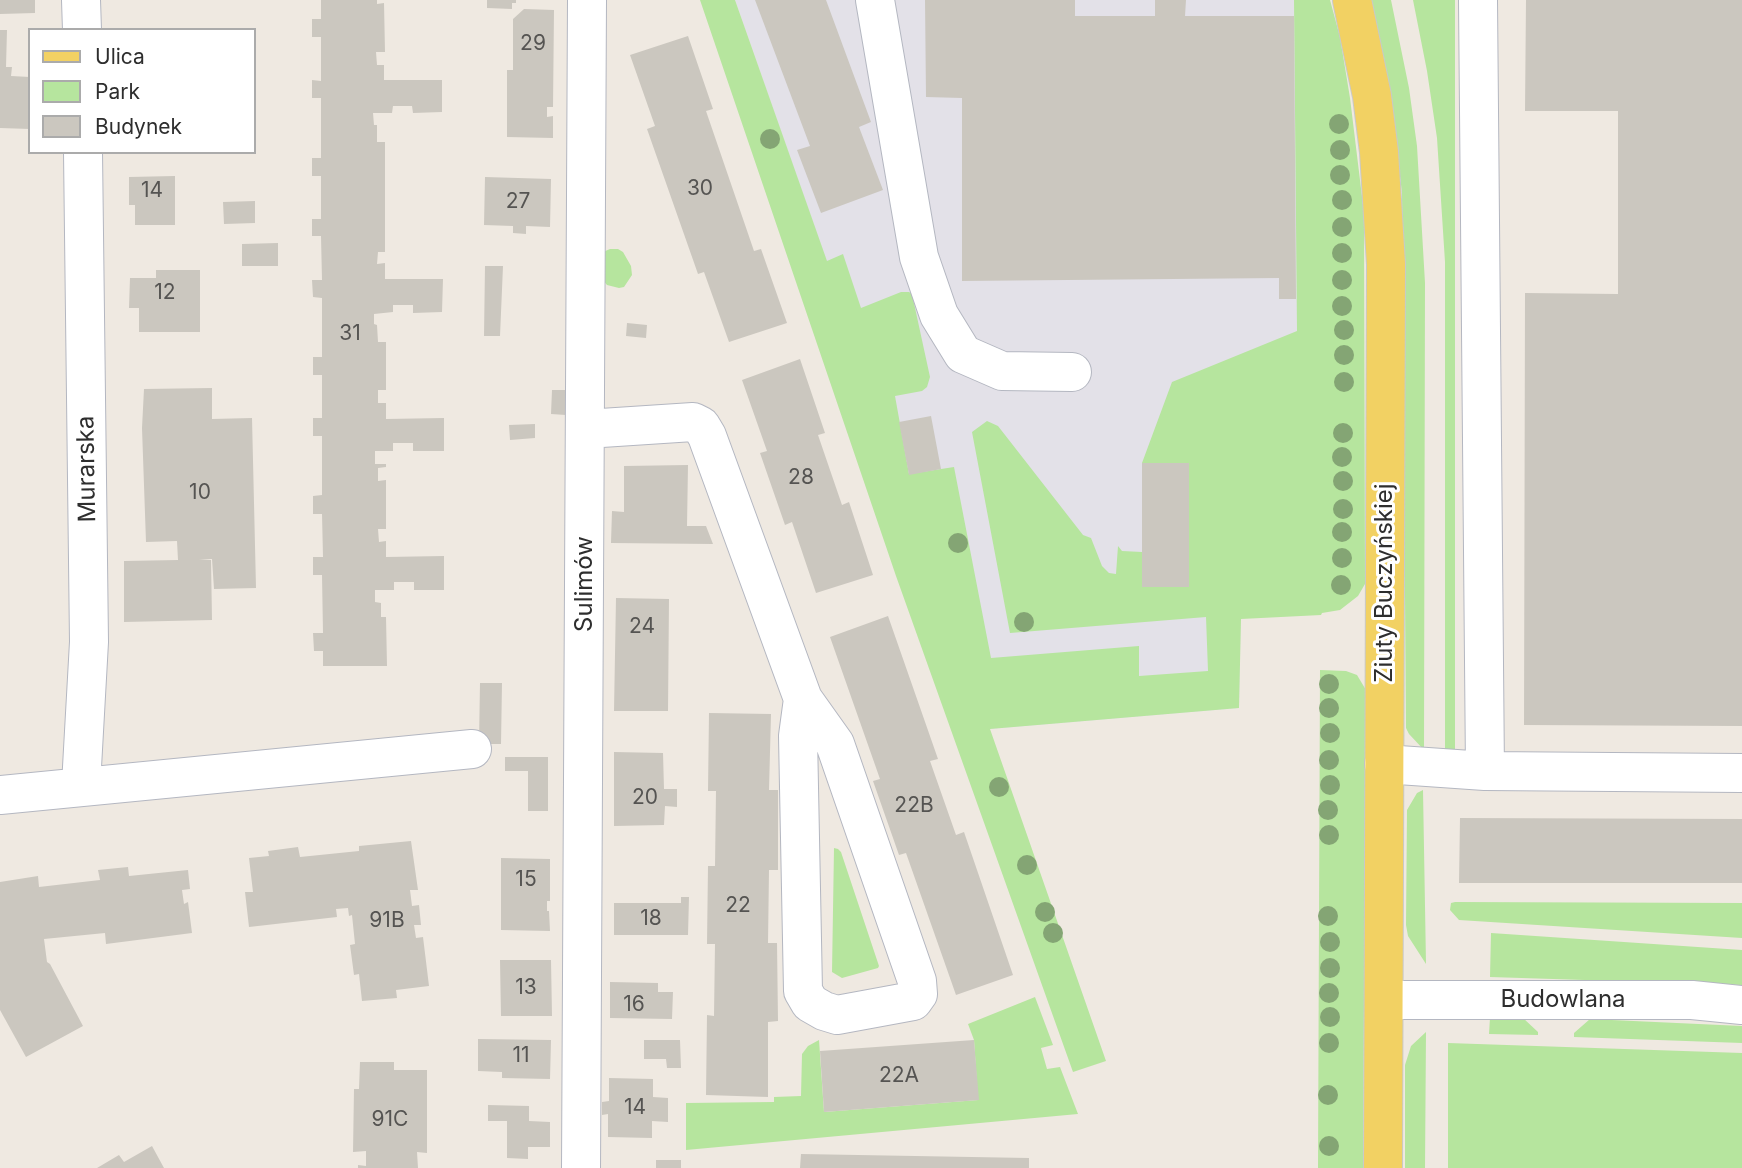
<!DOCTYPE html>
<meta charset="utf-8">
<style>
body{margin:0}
#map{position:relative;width:1742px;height:1168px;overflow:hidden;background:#efe9e1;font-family:Inter,sans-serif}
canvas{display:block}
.legend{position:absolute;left:28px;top:28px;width:228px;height:126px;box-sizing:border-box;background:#fff;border:2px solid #ababab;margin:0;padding:9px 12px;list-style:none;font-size:21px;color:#2e2e2e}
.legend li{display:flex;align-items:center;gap:14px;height:35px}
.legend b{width:35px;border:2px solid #ababab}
</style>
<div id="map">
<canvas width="1742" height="1168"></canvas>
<ul class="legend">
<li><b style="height:9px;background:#f2d163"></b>Ulica</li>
<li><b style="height:19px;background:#b6e59e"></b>Park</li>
<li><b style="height:19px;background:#cbc7bf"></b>Budynek</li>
</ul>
</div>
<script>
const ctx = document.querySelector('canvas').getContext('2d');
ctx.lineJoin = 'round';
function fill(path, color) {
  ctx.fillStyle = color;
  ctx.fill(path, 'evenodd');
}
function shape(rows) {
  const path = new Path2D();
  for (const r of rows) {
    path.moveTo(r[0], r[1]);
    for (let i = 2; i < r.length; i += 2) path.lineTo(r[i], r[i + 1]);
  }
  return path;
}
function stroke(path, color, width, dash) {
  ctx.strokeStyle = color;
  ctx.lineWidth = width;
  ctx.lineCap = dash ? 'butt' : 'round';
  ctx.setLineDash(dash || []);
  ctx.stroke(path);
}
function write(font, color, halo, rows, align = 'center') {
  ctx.font = font + ' Inter,sans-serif';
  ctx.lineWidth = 6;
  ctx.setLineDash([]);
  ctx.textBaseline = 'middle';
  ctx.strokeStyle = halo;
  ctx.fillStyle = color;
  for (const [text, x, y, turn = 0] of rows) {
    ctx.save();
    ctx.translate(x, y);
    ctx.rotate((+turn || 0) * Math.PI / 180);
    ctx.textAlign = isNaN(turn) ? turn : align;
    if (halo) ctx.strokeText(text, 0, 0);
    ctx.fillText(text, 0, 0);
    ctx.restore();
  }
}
const industrial = shape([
 [735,0,1323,0,1321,602,1241,607,1239,708,990,729]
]);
const green = shape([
 [700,0,735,0,827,261,843,254,861,308,901,292,909,292,912,294,930,377,927,387,922,391,895,396,909,474,954,467,991,658,1139,646,1139,676,1208,671,1206,617,1010,633,972,432,987,421,998,426,1083,535,1091,538,1102,566,1109,573,1116,574,1118,546,1122,551,1142,552,1142,587,1189,587,1189,463,1142,463,1172,382,1297,331,1294,0,1330,0,1340,37,1350,98,1364,213,1365,584,1358,596,1340,610,1322,613,1321,615,1241,619,1239,708,990,729,1106,1061,1073,1072,896,576],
 [1370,0,1391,0,1409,88,1417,146,1425,283,1424,750,1409,734,1406,728,1402,193,1395,136],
 [1413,0,1455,0,1455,754,1445,755,1445,262,1437,138,1427,71],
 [610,249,618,249,623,252,631,266,632,275,624,287,619,288,607,285,601,278,603,252],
 [1320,670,1346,671,1357,675,1366,690,1363,1168,1318,1168],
 [1423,790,1426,964,1408,936,1406,925,1407,810,1417,793],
 [834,848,838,849,841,852,879,966,878,968,842,978,832,972],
 [1455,902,1742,903,1742,938,1459,920,1450,910,1451,903],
 [1491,933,1742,950,1742,985,1490,977],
 [1035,997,1053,1045,1041,1048,1047,1069,1060,1067,1078,1114,686,1150,686,1103,774,1102,774,1097,801,1096,802,1054,808,1046,819,1040,824,1112,978,1100,974,1040,968,1024],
 [1490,1018,1523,1018,1538,1032,1538,1035,1489,1034],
 [1590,1019,1742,1026,1742,1043,1574,1037,1574,1033],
 [1426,1032,1425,1168,1405,1168,1405,1065,1411,1046],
 [1448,1043,1742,1053,1742,1168,1448,1168]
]);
const building = shape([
 [0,0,35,0,35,13,0,14],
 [321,0,377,0,377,4,384,3,385,52,376,52,377,65,384,65,384,80,442,80,442,112,413,113,412,106,393,106,392,113,373,113,374,125,377,125,377,142,385,142,385,252,378,252,377,264,385,263,385,279,443,279,442,312,413,313,413,305,393,305,393,312,374,314,374,324,377,325,378,342,386,342,386,390,378,390,378,403,386,403,386,419,444,418,444,451,413,451,413,443,393,443,393,451,375,451,375,464,386,464,386,467,378,468,378,481,386,480,386,529,378,529,379,542,386,541,386,557,444,556,444,590,414,590,414,582,394,582,394,590,375,590,375,602,381,603,381,617,386,617,387,666,323,666,323,651,314,651,313,633,323,633,322,575,313,575,313,557,323,557,322,514,313,514,313,496,322,495,322,436,313,436,313,418,322,418,322,375,313,375,313,357,322,357,322,298,313,297,312,280,322,280,321,236,312,236,312,219,321,219,321,176,312,176,312,158,321,158,321,98,312,98,312,80,321,81,321,37,312,37,312,19,321,19],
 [487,0,516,0,516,3,512,3,512,9,487,8],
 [755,0,826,0,871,122,859,127,883,190,821,213,797,150,810,146],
 [925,0,1075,0,1075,16,1155,16,1155,0,1186,0,1185,16,1294,16,1296,299,1279,299,1279,278,962,281,962,98,926,97],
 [1526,0,1742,0,1742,726,1524,725,1525,293,1618,294,1618,111,1525,111],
 [524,9,554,10,553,107,547,107,547,117,553,116,553,138,507,137,507,70,513,70,513,19],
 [0,30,7,30,6,67,12,67,11,76,30,77,30,129,0,128],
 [688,36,713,109,706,111,754,251,761,249,787,323,729,342,704,272,698,274,647,129,655,126,630,55],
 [175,176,175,225,135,225,135,205,129,205,129,177],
 [485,177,551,179,550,227,526,226,526,234,513,233,513,226,484,225],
 [255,201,255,223,224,224,223,202],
 [278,243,278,266,242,266,242,244],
 [485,266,503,266,500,336,484,336],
 [156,270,200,270,200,332,139,332,139,308,129,308,130,278,156,278],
 [627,323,647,325,646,338,626,336],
 [800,359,825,433,818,435,842,505,849,502,873,575,816,593,792,522,785,525,760,453,767,451,742,380],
 [212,388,212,419,252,418,256,588,214,589,212,559,199,559,211,560,212,620,124,622,124,561,178,560,177,541,146,542,142,428,144,389],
 [552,390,566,390,566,415,551,414],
 [931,416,941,469,909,475,899,422],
 [535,424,535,438,510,440,509,425],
 [1142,463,1189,463,1189,587,1142,587],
 [688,465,687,526,706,526,713,544,611,543,612,511,624,512,624,466],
 [616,598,669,599,668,711,614,711],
 [888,616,938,759,930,761,956,835,964,832,1013,975,956,995,906,853,899,855,873,781,880,779,830,637],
 [480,683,502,683,501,744,479,744],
 [709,713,771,714,769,790,778,790,778,870,769,870,768,943,777,943,778,1021,768,1022,768,1097,706,1095,707,1015,714,1016,715,944,707,944,708,866,715,866,716,791,708,791],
 [614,752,663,753,664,789,677,789,677,807,665,806,664,825,614,826],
 [505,757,548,757,548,811,528,811,528,771,505,771],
 [1460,818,1742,819,1742,883,1459,883],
 [411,841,418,890,410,890,412,906,419,905,421,925,414,925,416,938,423,937,429,986,396,990,397,998,362,1001,359,974,354,975,350,945,355,944,352,915,349,916,348,908,336,909,337,917,249,927,245,892,253,892,249,858,269,856,268,851,298,847,300,857,359,851,359,846],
 [501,858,550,859,550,901,547,901,547,911,549,911,550,931,501,930],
 [128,867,129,876,188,870,190,889,182,890,184,904,188,902,192,933,106,944,105,933,44,939,47,962,50,964,83,1026,26,1057,0,1010,0,882,38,876,39,887,100,880,98,870],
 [681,897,689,897,688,935,614,935,614,903,681,903],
 [500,960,551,960,552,1016,501,1016],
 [610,982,658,983,658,992,673,992,672,1019,610,1018],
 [478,1039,551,1040,550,1079,502,1078,502,1072,478,1071],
 [644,1040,680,1040,681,1068,667,1068,666,1059,644,1059],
 [974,1040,979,1100,824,1112,820,1051],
 [360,1062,394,1062,394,1070,427,1070,427,1153,417,1152,418,1168,358,1168,358,1165,366,1166,366,1151,353,1152,354,1089,359,1089],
 [609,1078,653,1079,653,1097,668,1098,668,1122,652,1121,652,1138,608,1137,608,1114,602,1115,602,1102,609,1101],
 [488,1105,529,1106,529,1121,550,1122,550,1147,528,1147,528,1159,507,1158,507,1121,488,1121],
 [152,1146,164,1168,97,1168,119,1155,124,1162],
 [801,1154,1029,1158,1029,1168,800,1168],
 [656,1160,681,1160,681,1168,656,1168]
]);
const minor = shape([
 [81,0,82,30],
 [875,0,919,257,939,315,963,354,1002,371,1072,372],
 [1478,0,1485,771],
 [586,429,693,422,701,426,707,436,803,699,835,744,917,981,918,994,913,1001,837,1015,824,1011,810,1003,803,991,798,736,803,699],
 [1384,764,1485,771,1742,773],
 [81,785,89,642,83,152],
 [0,795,472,749],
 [1384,1000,1692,1000,1742,1005],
 [581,1168,587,0]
]);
const major = shape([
 [1352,0,1372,96,1379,152,1386,264,1383,1168]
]);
const trees = [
 [1339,124],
 [770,139],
 [1340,150],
 [1340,175],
 [1342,200],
 [1342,227],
 [1342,253],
 [1342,280],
 [1342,306],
 [1344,330],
 [1344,355],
 [1344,382],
 [1343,433],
 [1342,457],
 [1343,481],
 [1343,509],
 [1342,532],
 [958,543],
 [1342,558],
 [1341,585],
 [1024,622],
 [1329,684],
 [1329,708],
 [1330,733],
 [1329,760],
 [1330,785],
 [999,787],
 [1328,810],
 [1329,835],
 [1027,865],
 [1045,912],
 [1328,916],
 [1053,933],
 [1330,942],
 [1330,968],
 [1329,993],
 [1330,1017],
 [1329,1043],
 [1328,1095],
 [1329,1146]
];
const numberNames = [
 ["29",533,44],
 ["30",700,189],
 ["14",152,191],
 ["27",518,202],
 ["12",165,293],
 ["31",350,334],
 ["28",801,478],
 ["10",200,493],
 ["24",642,627],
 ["20",645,798],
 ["22B",914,806],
 ["15",526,880],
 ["22",738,906],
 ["18",651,919],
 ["91B",387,921],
 ["13",526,988],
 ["16",634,1005],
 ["11",521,1056],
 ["22A",899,1076],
 ["14",635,1108],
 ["91C",390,1120]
];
const streetNames = [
 ["Murarska",87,469,-91],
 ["Ziuty Buczyńskiej",1385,583,-90],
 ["Sulimów",585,584,-90],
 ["Budowlana",1563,1000]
];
fill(industrial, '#e3e1e8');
fill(green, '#b6e59e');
fill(building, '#cbc7bf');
stroke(minor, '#b4b7c1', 40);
stroke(major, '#c9c9c9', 40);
stroke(minor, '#fff', 38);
stroke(major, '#f2d163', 38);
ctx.fillStyle = '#84a574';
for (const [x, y] of trees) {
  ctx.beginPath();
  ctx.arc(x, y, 10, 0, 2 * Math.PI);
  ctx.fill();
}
write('21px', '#555452', null, numberNames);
write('24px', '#2e2e2e', '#fff', streetNames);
</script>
